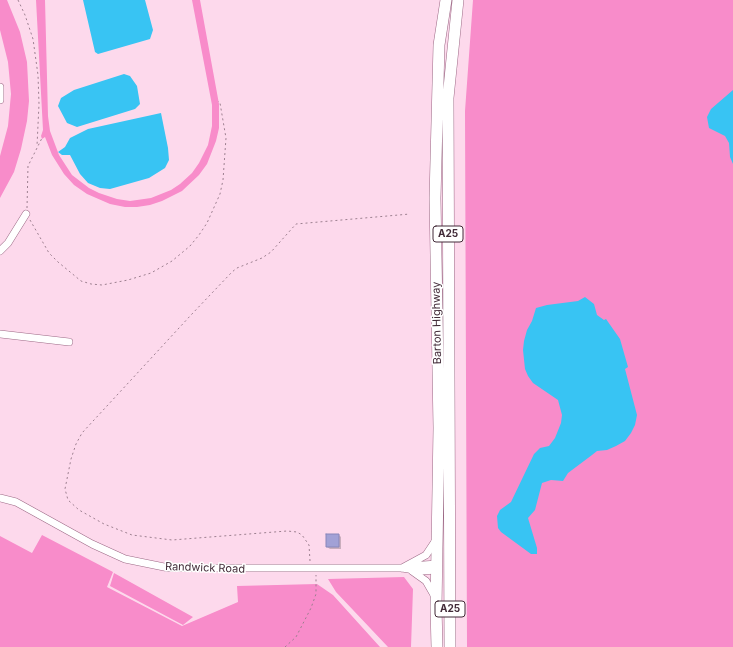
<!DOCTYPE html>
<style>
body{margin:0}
canvas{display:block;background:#fdd9ec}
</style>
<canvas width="733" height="647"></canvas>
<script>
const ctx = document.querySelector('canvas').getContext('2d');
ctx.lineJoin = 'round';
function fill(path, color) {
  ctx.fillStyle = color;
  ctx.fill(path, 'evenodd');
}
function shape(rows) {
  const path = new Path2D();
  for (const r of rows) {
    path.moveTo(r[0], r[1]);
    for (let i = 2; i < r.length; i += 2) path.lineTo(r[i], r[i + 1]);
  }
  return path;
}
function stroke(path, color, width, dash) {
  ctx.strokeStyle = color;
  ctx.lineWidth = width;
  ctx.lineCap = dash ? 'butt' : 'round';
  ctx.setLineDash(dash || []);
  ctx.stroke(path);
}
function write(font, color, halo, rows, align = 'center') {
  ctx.font = font + ' Inter,sans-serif';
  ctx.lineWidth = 3;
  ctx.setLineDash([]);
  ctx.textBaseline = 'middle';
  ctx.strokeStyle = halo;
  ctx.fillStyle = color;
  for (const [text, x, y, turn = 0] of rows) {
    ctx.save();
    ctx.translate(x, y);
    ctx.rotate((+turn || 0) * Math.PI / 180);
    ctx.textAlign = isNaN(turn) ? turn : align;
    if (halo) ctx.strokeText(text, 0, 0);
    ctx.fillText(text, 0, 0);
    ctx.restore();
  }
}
const green = shape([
 [0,0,7,0,20,32,27,62,29,101,27,121,21,149,14,172,0,198,0,156,8,126,11,94,8,62,0,30],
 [36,0,45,0,48,116,50,131,59,155,72,175,89,188,99,193,117,199,130,201,151,198,171,190,180,184,192,173,199,163,208,145,212,126,212,105,192,0,200,0,219,104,219,128,216,141,207,164,199,175,182,191,162,201,150,205,137,207,125,207,110,204,87,194,74,185,64,174,52,155,45,137,42,139,41,136,43,130],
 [473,0,733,0,733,647,467,647,465,111],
 [42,535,113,572,107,587,182,626,238,602,237,586,317,584,333,595,380,647,0,647,0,536,32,553],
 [114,573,193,617,183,625,110,586],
 [404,577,413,589,411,647,388,647,336,592,328,579]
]);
const water = shape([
 [83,0,145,0,153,30,150,39,98,54,95,52],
 [124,74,130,76,137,86,140,104,135,109,77,127,67,123,58,106,61,98,74,90],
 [733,90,733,164,730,157,729,143,725,136,709,128,707,117,711,109],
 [161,113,168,148,169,160,165,168,149,178,110,189,100,188,88,183,80,174,70,155,62,155,58,152,65,147,70,138,88,129],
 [585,297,594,304,597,315,604,320,606,319,620,339,628,367,625,369,637,415,635,425,631,433,625,441,616,446,607,450,597,451,592,455,568,473,563,481,551,480,542,483,535,510,528,518,537,548,537,554,531,554,501,532,498,528,497,516,500,510,511,502,534,454,540,448,549,446,555,438,561,423,562,415,558,400,533,383,528,376,525,369,523,350,524,341,527,330,532,321,536,308,547,305,578,301]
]);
const shadow = shape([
 [339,535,341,537,341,549,330,549,327,547]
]);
const building = shape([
 [326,534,339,534,339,547,326,547,326,534]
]);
const path = shape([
 [18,0,25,15,33,39,38,75,39,104,37,146],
 [27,208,28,166,42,138],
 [30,220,49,253,58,262,81,281,91,284,102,285,128,280,151,273,172,261,190,246,199,235,207,223,220,194,223,180,226,138,220,103,218,101],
 [310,561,309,545,302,535,297,532,287,531,172,540,132,535,104,524,79,510,68,500,65,489,71,459,76,444,82,433,191,315,232,272,237,268,262,258,271,252,296,224,410,214],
 [285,647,296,637,311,608,316,594,316,575]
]);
const minor = shape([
 [0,87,0,100],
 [0,251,8,243,26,214],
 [0,334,69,342],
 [0,498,16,502,92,544,125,559,169,568,402,568,421,571,437,570],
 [410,566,437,564],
 [402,568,426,555,436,540],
 [412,571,426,581,434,595]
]);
const highway = shape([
 [437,647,436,607,439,428,435,198,439,45,446,0],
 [450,647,448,98,458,0]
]);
const shields = [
 [448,234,30],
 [450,609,30]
];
const shieldNames = [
 ["A25",448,234],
 ["A25",450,609]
];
const streetNames = [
 ["Barton Highway",437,323,-91],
 ["Randwick Road",205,568,2]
];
fill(green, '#f88cca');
fill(water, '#38c4f3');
fill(shadow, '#0003');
fill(building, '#a2a1d6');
stroke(building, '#8886ba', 1);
stroke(minor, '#9c6885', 8);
stroke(highway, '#9c6885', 12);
stroke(path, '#9c7f8f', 1, [2, 3]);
stroke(minor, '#fff', 7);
stroke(highway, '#fff', 11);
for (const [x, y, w] of shields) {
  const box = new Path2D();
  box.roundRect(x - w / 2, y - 8, w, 16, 3);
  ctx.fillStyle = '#fff';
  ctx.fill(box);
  stroke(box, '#422b38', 1);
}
write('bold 10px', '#422b38', null, shieldNames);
write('11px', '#422b38', '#fff', streetNames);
</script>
